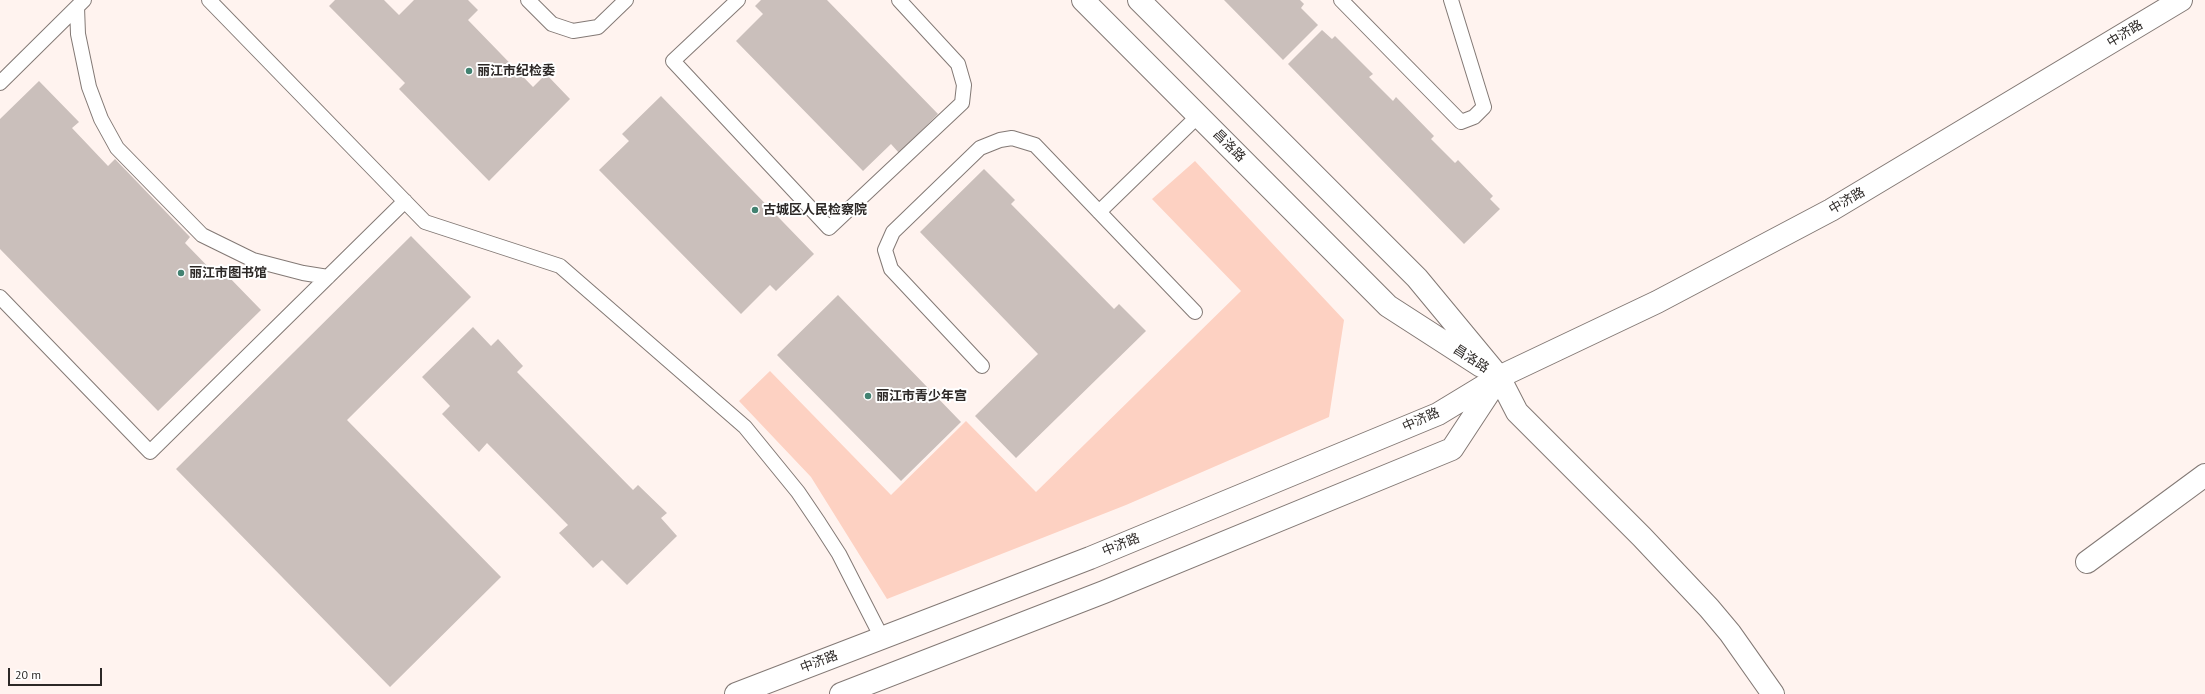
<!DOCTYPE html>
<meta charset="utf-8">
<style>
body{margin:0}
#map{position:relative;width:2205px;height:694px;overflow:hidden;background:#fff3ef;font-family:"PT Sans",sans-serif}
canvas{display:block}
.scale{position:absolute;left:8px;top:668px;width:94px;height:18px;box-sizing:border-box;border:2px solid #2c2826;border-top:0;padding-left:5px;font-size:12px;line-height:14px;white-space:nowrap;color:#2c2826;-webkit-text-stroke:3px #fff;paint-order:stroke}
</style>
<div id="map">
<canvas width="2205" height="694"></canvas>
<div class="scale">20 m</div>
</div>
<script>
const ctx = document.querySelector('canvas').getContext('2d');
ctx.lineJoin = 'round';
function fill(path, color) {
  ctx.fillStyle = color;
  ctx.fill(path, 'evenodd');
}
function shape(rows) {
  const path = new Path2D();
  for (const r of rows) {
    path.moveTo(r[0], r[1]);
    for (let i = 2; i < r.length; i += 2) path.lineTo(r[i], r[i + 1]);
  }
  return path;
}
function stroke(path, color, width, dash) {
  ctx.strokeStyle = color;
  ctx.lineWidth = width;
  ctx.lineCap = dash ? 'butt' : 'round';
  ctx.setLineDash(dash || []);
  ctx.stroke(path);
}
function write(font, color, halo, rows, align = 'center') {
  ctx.font = font + ' "PT Sans","Noto Sans SC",sans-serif';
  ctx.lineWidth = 4;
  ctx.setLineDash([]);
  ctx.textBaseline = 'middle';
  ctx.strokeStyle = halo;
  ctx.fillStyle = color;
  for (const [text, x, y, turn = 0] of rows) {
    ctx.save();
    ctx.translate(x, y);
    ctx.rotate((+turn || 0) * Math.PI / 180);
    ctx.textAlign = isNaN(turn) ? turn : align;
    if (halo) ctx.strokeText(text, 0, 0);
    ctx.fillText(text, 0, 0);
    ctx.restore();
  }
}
const green = shape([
 [1195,161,1344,320,1329,417,1126,505,887,599,811,477,739,401,770,371,891,495,966,421,1036,492,1241,291,1152,199]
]);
const building = shape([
 [335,0,384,0,399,15,414,0,468,0,478,10,468,20,533,87,546,74,570,99,489,181,399,89,405,83,329,6],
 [761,0,827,0,938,114,899,153,891,144,863,171,736,41,763,14,755,6],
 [1224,0,1300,0,1304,4,1301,8,1318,25,1283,60],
 [1322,30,1332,39,1335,36,1373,74,1369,77,1393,101,1396,97,1434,136,1431,139,1455,163,1458,160,1493,196,1490,199,1500,209,1464,244,1288,64],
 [39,81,79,122,72,128,108,166,115,159,190,237,185,243,219,278,225,273,261,310,158,411,0,249,0,119],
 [661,96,814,254,776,291,770,285,741,314,599,170,629,141,622,134],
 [984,169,1015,200,1011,204,1114,309,1119,304,1146,331,1016,458,975,416,1038,354,920,232],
 [411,236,471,297,347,420,501,577,390,687,176,469],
 [838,295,961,422,901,481,777,355],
 [473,327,491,346,498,339,523,366,517,372,633,490,638,485,667,513,661,518,677,536,627,585,602,560,593,568,559,533,568,525,487,443,479,452,442,414,450,406,422,377]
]);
const lane = shape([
 [209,0,425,222,560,266,745,427,798,492,819,523,839,554,882,638],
 [528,0,552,24,573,31,598,27,626,0],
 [738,0,673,61,829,228,962,103,964,85,958,64,899,0],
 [1341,0,1461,122,1474,117,1484,107,1451,0],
 [77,7,78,34,89,87,101,119,117,148,202,235,253,260,303,273,328,277],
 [0,83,84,0],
 [1099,212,1198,116],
 [0,297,150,452,405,201],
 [982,366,891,269,885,250,893,232,980,148,1000,140,1012,138,1035,145,1195,312]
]);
const street = shape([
 [2087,562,2205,475]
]);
const secondary = shape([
 [1083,0,1388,306,1481,366],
 [1139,0,1417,278,1499,377,1517,412,1642,537,1709,608,1730,633,1773,694],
 [736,694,1090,558,1438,414,1499,377,1657,302,1831,210,2181,0],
 [841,694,1104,592,1452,449,1496,382]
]);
const markers = [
 [469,71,4,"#428271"],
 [755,210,4,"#428271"],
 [181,273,4,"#428271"],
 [868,396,4,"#428271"]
];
const streetNames = [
 ["中济路",2125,34,-31],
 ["昌洛路",1229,146,45],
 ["中济路",1847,201,-30],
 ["昌洛路",1471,359,33],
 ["中济路",1421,420,-24],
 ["中济路",1121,545,-22],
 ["中济路",819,662,-21]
];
const poiNames = [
 ["丽江市纪检委",477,71],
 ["古城区人民检察院",763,210],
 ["丽江市图书馆",189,273],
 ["丽江市青少年宫",876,396]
];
fill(green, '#fdd1c2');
fill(building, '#cabfbb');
stroke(lane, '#837975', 16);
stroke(street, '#837975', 24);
stroke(secondary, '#837975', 24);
stroke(lane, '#fff', 14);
stroke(street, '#fff', 22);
stroke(secondary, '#fff', 22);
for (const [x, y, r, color] of markers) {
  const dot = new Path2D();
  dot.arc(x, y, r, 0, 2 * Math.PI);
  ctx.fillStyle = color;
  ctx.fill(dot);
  stroke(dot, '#fff', 1.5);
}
write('13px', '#2c2826', '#fff', streetNames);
write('bold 13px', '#2c2826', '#fff', poiNames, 'left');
</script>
